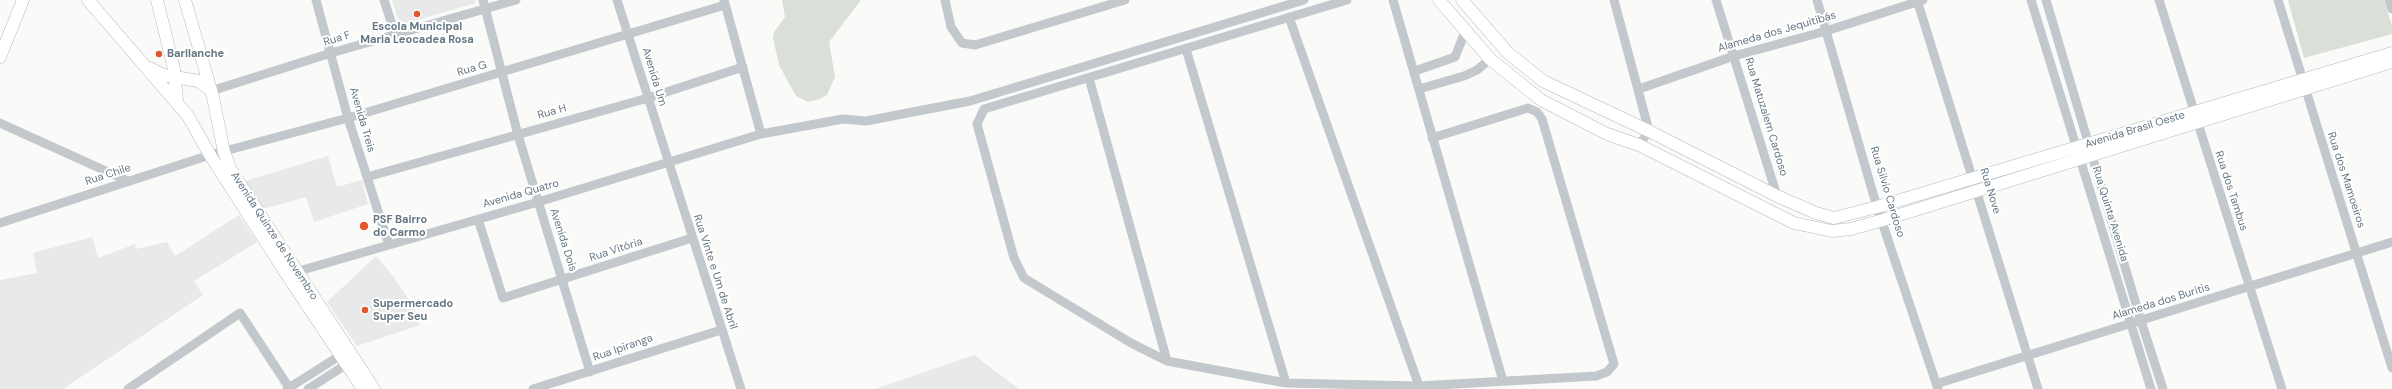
<!DOCTYPE html>
<meta charset="utf-8">
<style>
body{margin:0}
canvas{display:block;background:#fafaf8}
</style>
<canvas width="2392" height="389"></canvas>
<script>
const ctx = document.querySelector('canvas').getContext('2d');
ctx.lineJoin = 'round';
function fill(path, color) {
  ctx.fillStyle = color;
  ctx.fill(path, 'evenodd');
}
function shape(rows) {
  const path = new Path2D();
  for (const r of rows) {
    path.moveTo(r[0], r[1]);
    for (let i = 2; i < r.length; i += 2) path.lineTo(r[i], r[i + 1]);
  }
  return path;
}
function stroke(path, color, width, dash) {
  ctx.strokeStyle = color;
  ctx.lineWidth = width;
  ctx.lineCap = dash ? 'butt' : 'round';
  ctx.setLineDash(dash || []);
  ctx.stroke(path);
}
function write(font, color, halo, rows, align = 'center') {
  ctx.font = font + ' "DM Sans",sans-serif';
  ctx.lineWidth = 4;
  ctx.setLineDash([]);
  ctx.textBaseline = 'middle';
  ctx.strokeStyle = halo;
  ctx.fillStyle = color;
  for (const [text, x, y, turn = 0] of rows) {
    ctx.save();
    ctx.translate(x, y);
    ctx.rotate((+turn || 0) * Math.PI / 180);
    ctx.textAlign = isNaN(turn) ? turn : align;
    if (halo) ctx.strokeText(text, 0, 0);
    ctx.fillText(text, 0, 0);
    ctx.restore();
  }
}
const built = shape([
 [392,0,475,0,476,3,400,25],
 [328,156,337,187,362,180,368,204,314,222,306,197,263,209,245,181],
 [239,215,257,242,194,281,203,295,63,389,0,389,0,280,37,273,33,253,92,237,98,258,135,244,136,249,167,242,175,256],
 [376,256,394,277,414,308,420,325,357,346,327,302],
 [974,355,1019,389,875,389]
]);
const green = shape([
 [782,0,861,0,829,42,835,77,827,95,820,99,808,102,796,96,779,65,773,38,774,32,785,17],
 [2288,0,2384,0,2392,26,2392,34,2304,58]
]);
const street = shape([
 [316,0,348,118,389,245],
 [384,0,395,34],
 [483,0,518,135,590,372],
 [617,0,741,389],
 [724,0,761,134],
 [945,0,951,27,962,43,975,45,1125,0],
 [1347,0,984,109,977,124,1014,258,1024,278,1131,343,1167,361,1286,383,1419,386,1596,376,1607,372,1614,364,1542,119,1537,112,1528,108,1432,138],
 [1393,0,1503,381],
 [1614,0,1649,131,1639,145],
 [1716,0,1777,196],
 [1817,0,1877,207,1938,389],
 [1917,0,2038,389],
 [2031,0,2151,389],
 [2046,0,2141,321,2163,389],
 [2159,0,2282,389],
 [2278,0,2392,368],
 [2389,0,2392,9],
 [1289,17,1419,386],
 [1186,49,1286,383],
 [1415,71,1455,57,1465,32],
 [1089,78,1167,361],
 [1419,89,1464,76,1477,70,1490,59],
 [1639,89,1734,56,1826,31,1923,0],
 [211,91,331,53,516,0],
 [0,123,128,181],
 [367,177,648,98,743,67],
 [478,219,503,298,692,238],
 [0,223,210,155,348,118,725,5],
 [292,273,538,202,761,134,843,119,866,121,970,101,1304,0],
 [1936,384,2392,242],
 [128,389,240,313,290,389],
 [287,389,341,355],
 [308,389,347,364],
 [533,389,721,330]
]);
const secondary = shape([
 [88,0,188,116,210,155,287,275,363,389],
 [157,0,174,69,177,102],
 [185,0,213,97,224,152,231,170,374,389],
 [1439,0,1490,59,1541,100,1607,134,1639,145,1794,223,1832,231,1851,229,1883,220,2392,62],
 [1462,0,1508,53,1543,81,1649,131,1777,196,1816,213,1834,218,1877,207,2392,53],
 [0,57,23,0],
 [150,68,163,75,198,81,211,90]
]);
const markers = [
 [417,14,4,"#e4572e"],
 [159,54,4,"#e4572e"],
 [364,226,5,"#e4572e"],
 [365,310,4,"#e4572e"]
];
const poiNames = [
 ["Escola Municipal",417,27,"center"],
 ["Maria Leocadea Rosa",417,40,"center"],
 ["Barilanche",167,54],
 ["PSF Bairro",373,220],
 ["do Carmo",373,233],
 ["Supermercado",373,304],
 ["Super Seu",373,317]
];
const streetNames = [
 ["Alameda dos Jequitibás",1777,32,-16],
 ["Rua F",337,39,-17],
 ["Rua G",472,69,-16],
 ["Avenida Um",654,77,73],
 ["Rua H",552,112,-16],
 ["Rua Matuzalem Cardoso",1766,117,73],
 ["Avenida Treis",362,120,74],
 ["Avenida Brasil Oeste",2135,130,-17],
 ["Rua Chile",108,175,-18],
 ["Rua dos Mamoeiros",2346,180,72],
 ["Rua Nove",1990,191,73],
 ["Rua dos Tambus",2231,191,72],
 ["Rua Silvio Cardoso",1887,192,73],
 ["Avenida Quatro",521,194,-16],
 ["Rua Quinta Avenida",2110,214,73],
 ["Avenida Quinze de Novembro",274,236,57],
 ["Avenida Dois",563,240,72],
 ["Rua Vitória",616,250,-18],
 ["Rua Vinte e Um de Abril",715,272,72],
 ["Alameda dos Buritis",2161,302,-17],
 ["Rua Ipiranga",623,348,-19]
];
fill(built, '#e8e9e9');
fill(green, '#dadfd7');
stroke(secondary, '#b3babf', 13);
stroke(street, '#c3c8cc', 9);
stroke(secondary, '#fff', 12);
for (const [x, y, r, color] of markers) {
  const dot = new Path2D();
  dot.arc(x, y, r, 0, 2 * Math.PI);
  ctx.fillStyle = color;
  ctx.fill(dot);
  stroke(dot, '#fff', 1.5);
}
write('bold 11px', '#657683', '#fff', poiNames, 'left');
write('11px', '#657683', '#fff', streetNames);
</script>
